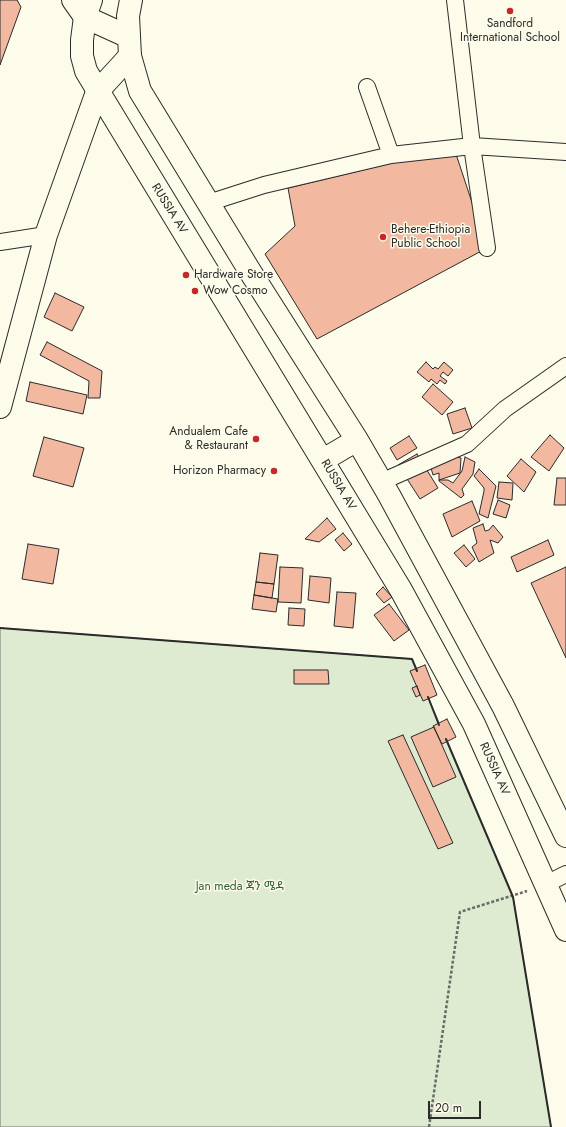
<!DOCTYPE html>
<meta charset="utf-8">
<style>
body{margin:0}
#map{position:relative;width:566px;height:1127px;overflow:hidden;background:#fdfbea;font-family:Jost,sans-serif}
canvas{display:block}
.scale{position:absolute;left:428px;top:1101px;width:53px;height:18px;box-sizing:border-box;border:2px solid #2b2b2b;border-top:0;padding-left:5px;font-size:12px;line-height:14px;white-space:nowrap;color:#2b2b2b;-webkit-text-stroke:3px #fdfbea;paint-order:stroke}
</style>
<div id="map">
<canvas width="566" height="1127"></canvas>
<div class="scale">20 m</div>
</div>
<script>
const ctx = document.querySelector('canvas').getContext('2d');
ctx.lineJoin = 'round';
function fill(path, color) {
  ctx.fillStyle = color;
  ctx.fill(path, 'evenodd');
}
function shape(rows) {
  const path = new Path2D();
  for (const r of rows) {
    path.moveTo(r[0], r[1]);
    for (let i = 2; i < r.length; i += 2) path.lineTo(r[i], r[i + 1]);
  }
  return path;
}
function stroke(path, color, width, dash) {
  ctx.strokeStyle = color;
  ctx.lineWidth = width;
  ctx.lineCap = dash ? 'butt' : 'round';
  ctx.setLineDash(dash || []);
  ctx.stroke(path);
}
function write(font, color, halo, rows, align = 'center') {
  ctx.font = font + ' Jost,"Noto Sans Ethiopic",sans-serif';
  ctx.lineWidth = 3;
  ctx.setLineDash([]);
  ctx.textBaseline = 'middle';
  ctx.strokeStyle = halo;
  ctx.fillStyle = color;
  for (const [text, x, y, turn = 0] of rows) {
    ctx.save();
    ctx.translate(x, y);
    ctx.rotate((+turn || 0) * Math.PI / 180);
    ctx.textAlign = isNaN(turn) ? turn : align;
    if (halo) ctx.strokeText(text, 0, 0);
    ctx.fillText(text, 0, 0);
    ctx.restore();
  }
}
const green = shape([
 [0,628,412,659,513,897,551,1127,0,1127,0,628]
]);
const building = shape([
 [0,0,17,0,21,7,0,65,0,0],
 [454,148,487,248,317,339,265,254,295,226,288,188,454,148],
 [55,293,84,307,72,331,44,317,55,293],
 [47,342,102,371,100,398,88,398,89,381,40,355,47,342],
 [426,362,433,369,435,367,438,369,444,362,453,370,448,376,443,372,440,376,447,381,445,384,440,380,437,384,431,379,429,382,417,372,426,362],
 [30,382,87,395,83,414,26,401,30,382],
 [433,384,453,402,442,415,422,397,433,384],
 [465,408,472,428,453,434,447,414,465,408],
 [550,435,564,448,549,471,531,457,550,435],
 [409,436,417,448,397,460,390,448,409,436],
 [44,437,84,448,73,487,33,476,44,437],
 [417,454,438,488,420,499,398,465,417,454],
 [451,456,461,458,460,473,439,480,439,473,433,475,429,461,451,456],
 [465,457,475,462,473,474,462,489,464,495,461,498,439,481,439,480,448,480,453,483,462,471,465,457],
 [521,459,536,472,524,492,507,476,521,459],
 [479,469,496,486,488,518,479,514,484,491,484,488,474,476,479,469],
 [557,478,566,478,566,505,554,505,557,478],
 [499,482,513,483,512,500,497,498,499,482],
 [498,500,510,505,506,518,493,514,498,500],
 [472,501,480,521,452,537,443,514,472,501],
 [327,518,336,529,319,542,305,539,327,518],
 [483,524,485,531,489,530,493,525,503,537,498,543,490,540,494,553,479,562,472,547,477,543,473,528,483,524],
 [343,533,352,544,344,551,335,540,343,533],
 [548,540,554,555,517,572,511,557,548,540],
 [28,544,59,549,53,584,22,579,28,544],
 [464,545,475,559,466,567,454,553,464,545],
 [260,553,278,555,274,584,256,582,260,553],
 [280,567,303,568,301,603,278,602,280,567],
 [566,567,566,658,531,583,566,567],
 [310,576,331,578,329,603,308,600,310,576],
 [256,582,274,584,272,598,254,595,256,582],
 [383,587,392,597,384,603,376,594,383,587],
 [337,592,356,593,353,628,334,626,337,592],
 [254,595,278,599,276,612,252,609,254,595],
 [389,604,409,630,394,641,374,615,389,604],
 [289,608,305,609,304,626,288,625,289,608],
 [425,665,437,695,423,701,410,671,425,665],
 [294,670,328,670,329,684,294,684,294,670],
 [417,686,420,695,416,697,412,688,417,686],
 [447,719,456,737,442,744,433,726,447,719],
 [434,727,456,777,433,787,411,737,434,727],
 [403,735,453,843,438,849,388,741,403,735]
]);
const path = shape([
 [429,1127,460,912,527,891]
]);
const street = shape([
 [455,0,472,146,487,248],
 [367,87,391,155],
 [208,203,264,185,391,155,472,146,566,152],
 [0,242,46,235],
 [381,482,467,444,505,409,566,366],
 [546,884,566,874]
]);
const secondary = shape([
 [73,0,85,17,129,37],
 [0,407,46,235,97,92,130,56]
]);
const primary = shape([
 [91,0,85,17,82,40,82,56,86,71,401,590,474,724,566,930],
 [131,0,128,16,130,56,140,91,251,273,357,440,389,495,503,706,566,836],
 [323,460,357,440]
]);
const wall = shape([
 [0,628,412,659,417,671],
 [428,697,439,725],
 [446,739,513,897,551,1127]
]);
const markers = [
 [510,11,4,"#c62828"],
 [383,237,4,"#c62828"],
 [186,275,4,"#c62828"],
 [195,291,4,"#c62828"],
 [256,439,4,"#c62828"],
 [274,471,4,"#c62828"]
];
const poiNames = [
 ["Sandford",510,24,"center"],
 ["International School",510,38,"center"],
 ["Behere-Ethiopia",391,230],
 ["Public School",391,244],
 ["Hardware Store",194,275],
 ["Wow Cosmo",203,291],
 ["Andualem Cafe",248,432,"right"],
 ["& Restaurant",248,446,"right"],
 ["Horizon Pharmacy",266,471,"right"]
];
const streetNames = [
 ["RUSSIA AV",169,209,58],
 ["RUSSIA AV",338,485,59],
 ["RUSSIA AV",494,769,66]
];
const parkNames = [
 ["Jan meda ጃን ሜዳ",240,887]
];
fill(green, '#deebd1');
stroke(green, '#74746e', 1);
fill(building, '#f2b8a0');
stroke(building, '#2b2b2b', 1);
stroke(street, '#2b2b2b', 18);
stroke(secondary, '#2b2b2b', 24);
stroke(primary, '#2b2b2b', 24);
stroke(path, '#6a6964', 2.5, [3, 2]);
stroke(street, '#fdfbea', 16);
stroke(secondary, '#fdfbea', 22);
stroke(primary, '#fdfbea', 22);
stroke(wall, '#2b2b2b', 2);
for (const [x, y, r, color] of markers) {
  const dot = new Path2D();
  dot.arc(x, y, r, 0, 2 * Math.PI);
  ctx.fillStyle = color;
  ctx.fill(dot);
  stroke(dot, '#fdfbea', 1.5);
}
write('12px', '#2b2b2b', '#fdfbea', poiNames, 'left');
write('12px', '#2b2b2b', '#fdfbea', streetNames);
write('12px', '#34623c', '#fdfbea', parkNames);
</script>
